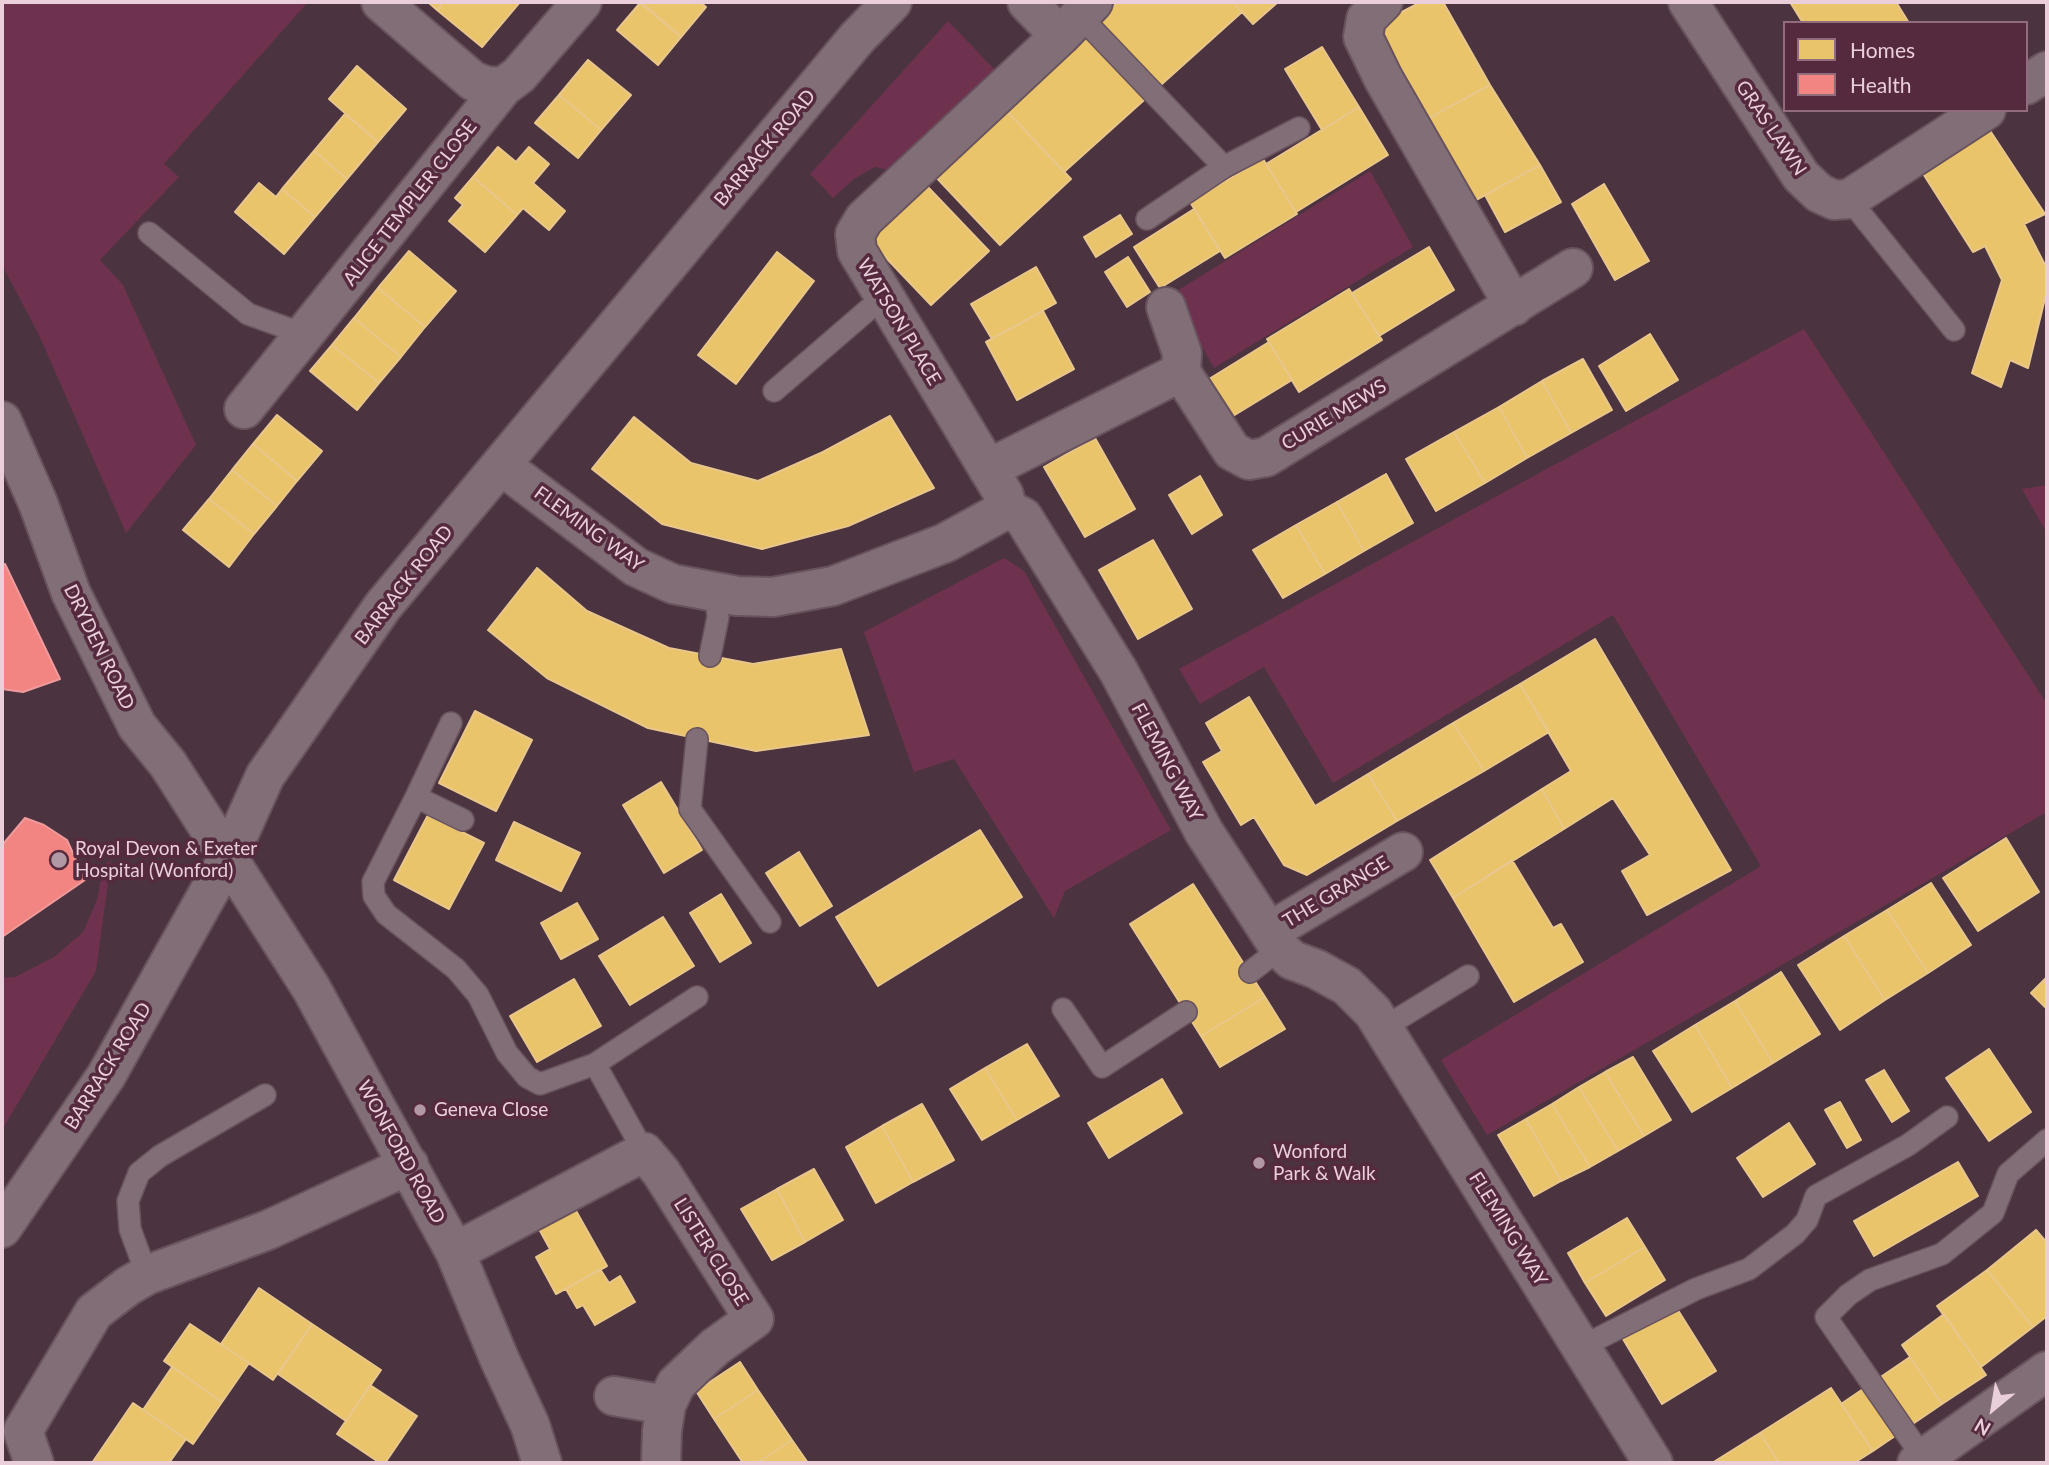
<!DOCTYPE html>
<style>
body{margin:0}
#map{position:relative;width:2049px;height:1465px;overflow:hidden;background:#4b343f;font-family:Lato,sans-serif}
canvas{display:block}
.frame{position:absolute;inset:0;border:4px solid #eaceda;pointer-events:none}
.legend{position:absolute;left:1783px;top:21px;width:245px;height:91px;box-sizing:border-box;background:#552a3e;border:2px solid #916c7c;margin:0;padding:9px 12px;list-style:none;font-size:21px;color:#eaceda}
.legend li{display:flex;align-items:center;gap:14px;height:35px}
.legend b{width:35px;border:2px solid #916c7c}
.north{position:absolute;left:1958px;top:1374px;width:70px;height:70px;-webkit-text-stroke:5px #552a3e;paint-order:stroke;rotate:210deg;font-size:19px;font-weight:700;line-height:28px;text-align:center;color:#eaceda}
.north::after{content:'';display:block;margin:auto;width:24px;height:32px;background:#eaceda;clip-path:polygon(50% 0,100% 100%,50% 72%,0 100%)}
</style>
<div id="map">
<canvas width="2049" height="1465"></canvas>
<div class="frame"></div>
<ul class="legend">
<li><b style="height:19px;background:#e9c46a"></b>Homes</li>
<li><b style="height:19px;background:#f28482"></b>Health</li>
</ul>
<div class="north">N</div>
</div>
<script>
const ctx = document.querySelector('canvas').getContext('2d');
ctx.lineJoin = 'round';
function fill(path, color) {
  ctx.fillStyle = color;
  ctx.fill(path, 'evenodd');
}
function shape(rows) {
  const path = new Path2D();
  for (const r of rows) {
    path.moveTo(r[0], r[1]);
    for (let i = 2; i < r.length; i += 2) path.lineTo(r[i], r[i + 1]);
  }
  return path;
}
function stroke(path, color, width, dash) {
  ctx.strokeStyle = color;
  ctx.lineWidth = width;
  ctx.lineCap = dash ? 'butt' : 'round';
  ctx.setLineDash(dash || []);
  ctx.stroke(path);
}
function write(font, color, halo, rows, align = 'center') {
  ctx.font = font + ' Lato,sans-serif';
  ctx.lineWidth = 7;
  ctx.setLineDash([]);
  ctx.textBaseline = 'middle';
  ctx.strokeStyle = halo;
  ctx.fillStyle = color;
  for (const [text, x, y, turn = 0] of rows) {
    ctx.save();
    ctx.translate(x, y);
    ctx.rotate((+turn || 0) * Math.PI / 180);
    ctx.textAlign = isNaN(turn) ? turn : align;
    if (halo) ctx.strokeText(text, 0, 0);
    ctx.fillText(text, 0, 0);
    ctx.restore();
  }
}
const green = shape([
 [2,2,308,2,164,164,179,177,100,260,123,285,196,445,126,533,39,335,2,265],
 [948,21,998,73,893,171,875,167,854,179,833,198,810,174],
 [1370,171,1413,247,1214,368,1172,294],
 [1804,329,2047,704,2047,812,1487,1135,1441,1060,1761,866,1613,615,1333,783,1264,667,1200,704,1179,669],
 [2047,485,2047,533,2022,489],
 [1004,558,1024,571,1171,830,1065,891,1054,918,954,759,914,772,864,632],
 [111,861,96,971,2,1130,2,978,15,977,54,957,83,932,97,900,104,865]
]);
const homes = shape([
 [428,2,444,2,437,10,428,2],
 [444,2,520,2,482,47,437,10,444,2],
 [641,2,700,2,706,7,681,37,641,2],
 [1118,2,1233,2,1242,12,1064,172,1003,107,1118,2],
 [1233,2,1278,2,1253,24,1233,2],
 [1421,2,1443,2,1490,85,1429,118,1377,25,1421,2],
 [1790,2,1896,2,1909,23,1803,23,1790,2],
 [640,3,681,37,658,65,617,30,640,3],
 [1322,47,1359,107,1322,130,1285,69,1322,47],
 [588,60,631,95,601,130,559,95,588,60],
 [357,66,406,109,378,142,329,99,357,66],
 [1490,85,1540,165,1476,200,1429,118,1490,85],
 [559,95,601,130,578,158,535,123,559,95],
 [1003,107,1071,179,1000,245,933,174,1003,107],
 [1359,107,1388,155,1296,212,1266,164,1359,107],
 [345,114,378,142,347,179,314,151,345,114],
 [1983,120,2045,214,2024,224,2047,269,2047,290,2028,368,2010,360,2001,387,1972,373,2002,280,1985,246,1973,252,1915,161,1983,120],
 [498,147,516,162,529,147,549,164,533,183,565,211,549,230,523,208,517,215,473,177,498,147],
 [314,151,347,179,315,217,282,189,314,151],
 [1263,159,1297,214,1225,258,1190,202,1263,159],
 [1540,165,1561,202,1505,232,1485,195,1540,165],
 [473,177,517,215,485,252,449,221,463,205,455,198,473,177],
 [259,183,276,197,282,189,315,217,284,254,235,212,259,183],
 [1604,184,1649,261,1615,280,1572,204,1604,184],
 [926,185,989,251,931,305,868,239,926,185],
 [1194,209,1220,251,1160,288,1134,247,1194,209],
 [1120,215,1132,234,1096,257,1084,237,1120,215],
 [1429,247,1454,290,1379,336,1352,293,1429,247],
 [409,251,456,291,425,327,378,288,409,251],
 [777,252,814,281,736,384,698,355,777,252],
 [1128,257,1150,292,1127,307,1105,272,1128,257],
 [1036,267,1056,303,992,339,971,304,1036,267],
 [378,288,425,327,401,357,354,318,378,288],
 [1349,289,1382,340,1299,392,1267,339,1349,289],
 [1043,311,1074,369,1017,400,986,342,1043,311],
 [354,318,401,357,379,383,332,345,354,318],
 [1650,334,1678,380,1626,411,1599,366,1650,334],
 [1269,342,1292,380,1233,416,1209,379,1269,342],
 [332,345,379,383,357,410,310,371,332,345],
 [1583,359,1612,410,1571,433,1542,381,1583,359],
 [1542,381,1571,433,1527,458,1499,407,1542,381],
 [1499,407,1527,458,1485,483,1454,432,1499,407],
 [277,415,322,451,297,481,253,444,277,415],
 [890,416,934,488,848,526,762,549,662,524,592,469,634,417,691,463,758,481,823,452,890,416],
 [1454,432,1485,483,1436,511,1406,459,1454,432],
 [1095,438,1135,509,1085,537,1044,467,1095,438],
 [253,444,297,481,277,506,232,470,253,444],
 [232,470,277,506,254,534,209,499,232,470],
 [1386,474,1413,523,1364,551,1337,502,1386,474],
 [1200,476,1222,515,1192,534,1169,495,1200,476],
 [209,499,254,534,229,567,183,530,209,499],
 [1337,502,1364,551,1325,574,1296,525,1337,502],
 [1296,525,1325,574,1283,598,1253,550,1296,525],
 [1153,540,1192,609,1138,639,1099,570,1153,540],
 [537,568,587,611,669,648,753,664,841,649,869,735,756,751,648,728,547,678,488,630,537,568],
 [1595,639,1731,870,1647,915,1622,871,1650,855,1613,798,1564,829,1542,789,1571,771,1520,684,1595,639],
 [1520,684,1549,732,1484,771,1453,723,1520,684],
 [1249,697,1315,806,1368,774,1397,821,1307,875,1284,865,1254,817,1241,825,1203,762,1222,751,1206,723,1249,697],
 [475,711,532,740,496,811,439,783,475,711],
 [1453,723,1484,771,1397,821,1368,774,1453,723],
 [661,782,702,850,664,873,623,805,661,782],
 [1542,789,1564,829,1453,898,1430,860,1542,789],
 [428,815,484,843,449,909,394,880,428,815],
 [514,822,580,853,561,891,496,860,514,822],
 [980,830,1022,897,878,986,836,917,980,830],
 [2006,838,2039,892,1978,931,1943,878,2006,838],
 [799,852,832,906,800,926,766,873,799,852],
 [1512,860,1553,928,1561,924,1583,962,1514,1002,1453,898,1512,860],
 [1931,883,1971,945,1928,973,1887,910,1931,883],
 [1193,884,1265,997,1201,1036,1130,924,1193,884],
 [721,894,751,943,720,962,690,913,721,894],
 [577,903,598,939,561,959,541,923,577,903],
 [1887,910,1928,973,1885,1000,1844,936,1887,910],
 [663,917,694,966,630,1005,599,956,663,917],
 [1844,936,1885,1000,1840,1030,1798,965,1844,936],
 [1781,972,1820,1034,1773,1063,1735,1001,1781,972],
 [2047,977,2047,1009,2031,993,2047,977],
 [574,979,601,1026,537,1062,510,1016,574,979],
 [1265,997,1285,1029,1220,1067,1201,1036,1265,997],
 [1735,1001,1773,1063,1732,1088,1695,1025,1735,1001],
 [1695,1025,1732,1088,1692,1112,1653,1051,1695,1025],
 [1027,1044,1059,1096,1017,1120,985,1068,1027,1044],
 [1989,1049,2031,1112,1989,1141,1946,1078,1989,1049],
 [1633,1057,1671,1120,1644,1136,1605,1072,1633,1057],
 [985,1068,1017,1120,982,1140,950,1089,985,1068],
 [1884,1070,1909,1111,1892,1122,1866,1080,1884,1070],
 [1605,1072,1644,1136,1618,1151,1579,1087,1605,1072],
 [1162,1079,1182,1113,1109,1158,1088,1123,1162,1079],
 [1579,1087,1618,1151,1590,1167,1552,1104,1579,1087],
 [1840,1102,1861,1140,1847,1148,1825,1110,1840,1102],
 [922,1104,954,1160,913,1182,882,1126,922,1104],
 [1552,1104,1590,1167,1561,1181,1526,1119,1552,1104],
 [1526,1119,1561,1181,1534,1196,1498,1135,1526,1119],
 [1789,1123,1815,1164,1763,1197,1737,1158,1789,1123],
 [882,1126,913,1182,876,1203,846,1147,882,1126],
 [1958,1162,1978,1196,1874,1256,1854,1221,1958,1162],
 [814,1169,843,1220,805,1242,777,1189,814,1169],
 [777,1189,805,1242,772,1260,741,1209,777,1189],
 [575,1209,607,1266,556,1294,536,1257,550,1249,539,1229,575,1209],
 [1627,1218,1645,1247,1585,1283,1568,1253,1627,1218],
 [2036,1230,2047,1243,2047,1316,2033,1327,1987,1270,2036,1230],
 [1645,1247,1665,1280,1606,1316,1585,1283,1645,1247],
 [600,1269,609,1283,620,1276,635,1302,595,1325,583,1305,577,1308,566,1289,600,1269],
 [1987,1270,2033,1327,1981,1367,1937,1306,1987,1270],
 [259,1288,312,1324,273,1380,221,1344,259,1288],
 [1676,1307,1716,1371,1662,1404,1623,1339,1676,1307],
 [1944,1314,1986,1375,1942,1404,1902,1345,1944,1314],
 [190,1324,249,1363,222,1402,164,1361,190,1324],
 [312,1324,381,1370,346,1421,278,1374,312,1324],
 [1910,1357,1942,1404,1873,1451,1841,1404,1910,1357],
 [740,1362,758,1390,714,1419,696,1391,740,1362],
 [172,1367,222,1402,193,1444,143,1410,172,1367],
 [370,1385,417,1416,385,1463,380,1463,337,1434,370,1385],
 [1831,1388,1873,1451,1854,1463,1779,1463,1760,1433,1831,1388],
 [758,1390,792,1440,757,1463,743,1463,714,1419,758,1390],
 [133,1403,186,1439,169,1463,92,1463,133,1403],
 [1760,1433,1779,1463,1712,1463,1760,1433],
 [792,1440,808,1463,757,1463,792,1440]
]);
const health = shape([
 [5,564,60,679,23,692,2,689,2,565,5,564],
 [25,818,44,825,67,840,85,880,2,937,2,842,4,843,25,818]
]);
const lane = shape([
 [1079,15,1224,167,1147,219],
 [1224,167,1299,128],
 [1849,199,1954,330],
 [149,233,248,314,306,335],
 [774,391,884,296],
 [710,656,718,617,715,592],
 [697,739,690,809,770,922],
 [416,797,451,723],
 [463,820,416,797,373,882,374,896,386,914,456,969,478,995,507,1053,527,1077,540,1084,595,1064,644,1152],
 [1250,972,1280,949],
 [1063,1009,1102,1067,1186,1012],
 [1383,1028,1468,976],
 [595,1064,697,997],
 [147,1275,130,1229,128,1201,139,1173,160,1156,265,1095],
 [1581,1347,1696,1289,1749,1269,1795,1234,1807,1220,1816,1196,1908,1145,1947,1117],
 [1924,1459,1826,1317,1848,1295,1870,1280,1942,1254,1993,1213,2008,1174,2047,1140]
]);
const street = shape([
 [381,2,473,81,487,86,503,87],
 [1027,2,1060,36],
 [1383,2,1366,19,1363,37,1383,78,1514,306],
 [1688,2,1801,176,1819,193,1834,200,1849,199,1986,110],
 [2026,85,2047,71],
 [1181,372,1232,451,1249,460,1266,457,1573,268],
 [244,409,503,87,519,75,582,2],
 [2,421,38,503,71,593,137,726,168,764,311,988,455,1252,499,1358,530,1425,542,1463],
 [502,466,636,567,673,584,737,596,773,597,833,586,945,543,1007,509,1023,517,1119,672,1204,832,1280,949,1292,960,1316,969,1347,986,1373,1012,1653,1463],
 [988,469,1181,372,1182,353,1166,307],
 [1007,509,1004,495,857,251,855,234,864,219,1060,36,1093,2],
 [1269,932,1403,852],
 [455,1252,644,1152,661,1172,754,1319,715,1347,676,1384,666,1405,662,1431,661,1463],
 [614,1396,666,1405],
 [34,1463,23,1431,94,1312,128,1286,147,1275,268,1230,409,1165],
 [1917,1463,2047,1371]
]);
const secondary = shape([
 [2,1228,106,1076,229,856,265,776,383,606,857,38,892,2]
]);
const markers = [
 [59,860,9,"#b298a4"],
 [420,1110,7,"#b298a4"],
 [1259,1163,7,"#b298a4"]
];
const streetNames = [
 ["GRAS LAWN",1771,128,56],
 ["BARRACK ROAD",765,148,-50],
 ["ALICE TEMPLER CLOSE",410,203,-52],
 ["WATSON PLACE",899,322,59],
 ["CURIE MEWS",1334,415,-31],
 ["FLEMING WAY",589,529,36],
 ["BARRACK ROAD",404,585,-52],
 ["DRYDEN ROAD",99,647,64],
 ["FLEMING WAY",1167,762,62],
 ["THE GRANGE",1336,892,-31],
 ["BARRACK ROAD",108,1066,-58],
 ["WONFORD ROAD",401,1152,61],
 ["FLEMING WAY",1508,1229,58],
 ["LISTER CLOSE",711,1252,58]
];
const poiNames = [
 ["Royal Devon & Exeter",75,849],
 ["Hospital (Wonford)",75,871],
 ["Geneva Close",434,1110],
 ["Wonford",1273,1152],
 ["Park & Walk",1273,1174]
];
fill(green, '#6e324f');
fill(homes, '#e9c46a');
stroke(homes, '#e9c78c', 2);
fill(health, '#f28482');
stroke(health, '#f09a9c', 2);
stroke(lane, '#68525d', 24);
stroke(street, '#68525d', 42);
stroke(secondary, '#68525d', 42);
stroke(lane, '#816e76', 21);
stroke(street, '#816e76', 38);
stroke(secondary, '#816e76', 38);
for (const [x, y, r, color] of markers) {
  const dot = new Path2D();
  dot.arc(x, y, r, 0, 2 * Math.PI);
  ctx.fillStyle = color;
  ctx.fill(dot);
  stroke(dot, '#552a3e', 2.5);
}
write('19px', '#eaceda', '#552a3e', streetNames);
write('19px', '#eaceda', '#552a3e', poiNames, 'left');
</script>
